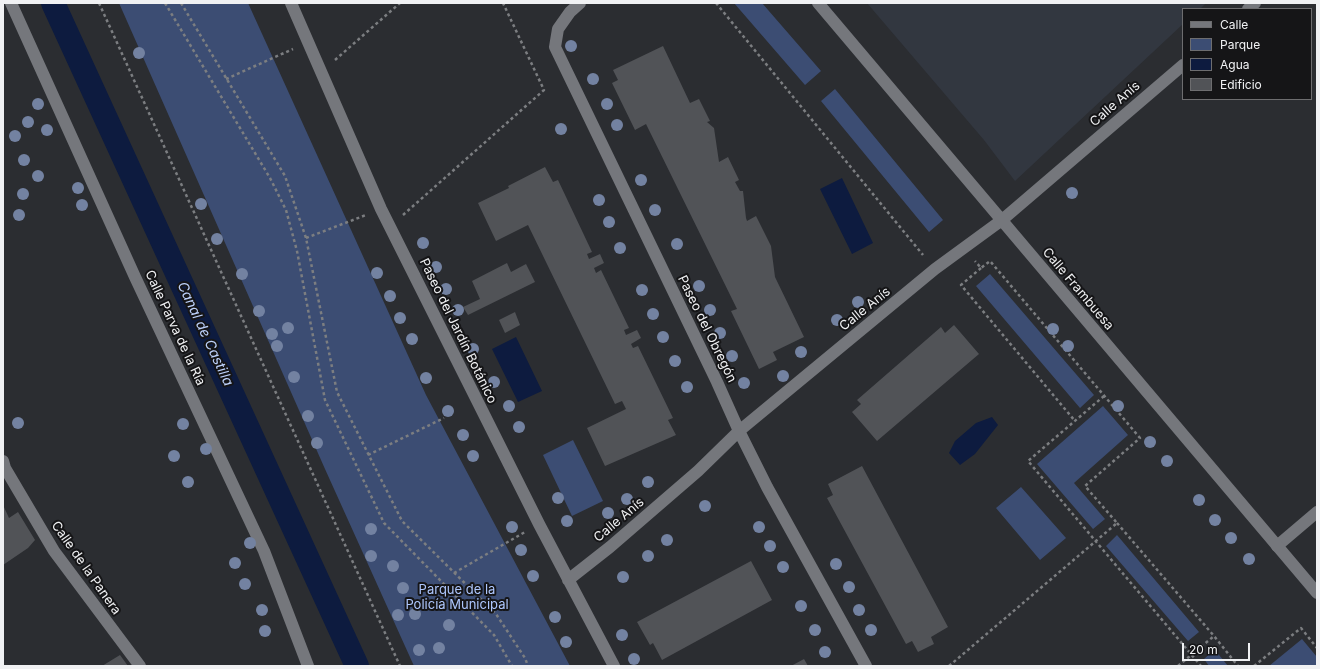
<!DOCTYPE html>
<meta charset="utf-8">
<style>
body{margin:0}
#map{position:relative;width:1320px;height:669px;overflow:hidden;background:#2b2d31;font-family:Inter,sans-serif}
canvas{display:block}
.frame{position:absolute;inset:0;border:4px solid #f0f1f3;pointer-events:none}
.legend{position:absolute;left:1182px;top:8px;width:130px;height:92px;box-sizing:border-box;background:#151517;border:1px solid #6d6d6f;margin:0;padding:5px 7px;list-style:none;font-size:12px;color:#f0f1f3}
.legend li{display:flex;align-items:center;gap:8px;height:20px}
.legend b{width:20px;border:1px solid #6d6d6f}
.scale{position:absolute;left:1182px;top:643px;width:68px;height:18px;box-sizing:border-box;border:2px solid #f0f1f3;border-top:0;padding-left:5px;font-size:12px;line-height:14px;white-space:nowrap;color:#f0f1f3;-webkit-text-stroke:3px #151517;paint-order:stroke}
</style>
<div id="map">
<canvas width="1320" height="669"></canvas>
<div class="frame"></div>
<ul class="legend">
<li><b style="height:5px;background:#75777c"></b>Calle</li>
<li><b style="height:11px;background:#3c4d73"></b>Parque</li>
<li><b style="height:11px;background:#0d1b3f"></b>Agua</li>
<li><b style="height:11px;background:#515357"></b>Edificio</li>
</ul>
<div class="scale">20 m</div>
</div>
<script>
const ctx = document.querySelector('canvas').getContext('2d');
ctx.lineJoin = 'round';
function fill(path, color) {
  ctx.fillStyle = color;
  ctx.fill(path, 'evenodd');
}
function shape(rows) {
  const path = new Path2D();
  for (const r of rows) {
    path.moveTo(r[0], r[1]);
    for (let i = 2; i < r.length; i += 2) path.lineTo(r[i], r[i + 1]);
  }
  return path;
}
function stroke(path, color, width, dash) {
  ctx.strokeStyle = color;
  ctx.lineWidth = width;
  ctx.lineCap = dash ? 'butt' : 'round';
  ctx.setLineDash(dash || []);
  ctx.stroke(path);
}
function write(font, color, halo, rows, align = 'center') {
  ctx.font = font + ' Inter,sans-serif';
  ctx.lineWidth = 4;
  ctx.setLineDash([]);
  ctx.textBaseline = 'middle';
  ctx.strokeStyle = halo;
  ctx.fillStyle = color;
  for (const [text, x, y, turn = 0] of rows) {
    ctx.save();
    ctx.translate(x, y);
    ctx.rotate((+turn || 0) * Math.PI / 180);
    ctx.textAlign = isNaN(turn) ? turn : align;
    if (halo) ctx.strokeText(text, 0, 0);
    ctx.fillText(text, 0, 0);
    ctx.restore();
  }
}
const built = shape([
 [867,3,1206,3,1200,9,1183,9,1183,24,1015,181,984,140]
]);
const green = shape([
 [119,3,248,3,426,395,570,666,414,666,325,469],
 [734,3,762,3,821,71,805,85],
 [835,89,943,220,929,232,821,101],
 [990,274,1094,395,1080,408,976,286],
 [1103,406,1128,435,1074,483,1105,519,1093,529,1037,464],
 [573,440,603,501,572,516,543,455],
 [1021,487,1066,538,1040,560,996,508],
 [1117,535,1199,632,1188,641,1106,546],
 [1302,639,1317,657,1317,666,1269,666],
 [1214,650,1215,650,1228,666,1209,666,1204,659]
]);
const water = shape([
 [842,178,873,243,852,254,820,189],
 [516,337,542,391,518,402,492,349],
 [992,417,998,425,975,454,960,465,949,453,955,441,976,423]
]);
const canal = shape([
 [53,3,357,666]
]);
const building = shape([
 [663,46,690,103,699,99,710,121,707,122,714,128,719,162,728,157,739,180,735,182,740,191,743,191,746,218,747,221,756,216,771,246,775,277,804,337,773,352,777,360,759,369,731,311,737,309,646,124,635,130,612,83,618,80,613,70],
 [545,167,553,182,558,180,592,252,587,254,589,259,600,254,604,263,594,268,596,273,601,270,629,328,624,330,626,335,637,330,641,338,631,344,633,348,638,346,673,418,668,420,676,435,605,466,587,428,626,409,622,401,615,404,528,225,496,241,478,203,509,188,508,186],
 [507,263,511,272,526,264,535,282,468,315,463,307,480,299,472,281],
 [515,312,520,325,505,333,499,320],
 [954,325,979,354,877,441,852,412,861,404,857,400,941,327,945,333],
 [862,466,948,627,931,637,934,644,918,652,912,641,906,644,827,498,833,495,828,484],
 [3,505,9,518,18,512,35,540,28,548,3,565],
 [751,561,772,600,662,660,653,643,650,645,637,622],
 [120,655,128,666,102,666],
 [804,659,808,666,791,666]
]);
const path = shape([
 [99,3,400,666],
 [165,3,270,178,286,210,297,251,325,400,384,523,494,635,512,666],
 [181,3,285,176,306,238,337,392,402,521,496,614,525,658,528,666],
 [716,3,923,255],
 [335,60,400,3],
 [226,79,293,49],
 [403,215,544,90,503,3],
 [306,238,366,215],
 [981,268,961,285,1075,421],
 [1104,396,1028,461,1201,666],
 [368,455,444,418],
 [1117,523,1214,636],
 [454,573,525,532],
 [949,666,1117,523,1085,486,1140,438,990,261,981,268,975,261],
 [1178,666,1214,636,1238,666],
 [1254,666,1301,628,1317,648]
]);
const lane = shape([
 [1277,546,1317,512]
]);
const street = shape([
 [11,3,135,277,264,551,308,666],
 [291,3,381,209,539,524,614,666],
 [580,3,570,12,558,29,555,47,717,382,739,431,767,487,866,666],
 [818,3,1317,593],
 [1248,9,1255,3],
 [3,461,5,468,54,551,140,666],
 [568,580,610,547,698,471,739,431,935,269,1002,220,1183,65]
]);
const trees = [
 [571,46],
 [139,53],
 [593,79],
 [38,104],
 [607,104],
 [28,122],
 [617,125],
 [561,129],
 [47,130],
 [15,136],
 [24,160],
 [38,176],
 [641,180],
 [78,188],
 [1072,193],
 [23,194],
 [599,200],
 [201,204],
 [82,205],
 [655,210],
 [19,215],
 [609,222],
 [217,239],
 [423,243],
 [677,244],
 [620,248],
 [436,267],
 [377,273],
 [242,274],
 [699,286],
 [446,289],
 [642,290],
 [390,296],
 [858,302],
 [458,310],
 [710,310],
 [259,311],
 [653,314],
 [400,318],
 [837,320],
 [288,328],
 [1053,329],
 [720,333],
 [272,334],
 [663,337],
 [412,339],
 [277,346],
 [1068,346],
 [473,349],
 [801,352],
 [732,356],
 [675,361],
 [783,376],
 [294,377],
 [426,378],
 [494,382],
 [744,383],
 [687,387],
 [509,406],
 [1118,406],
 [448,411],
 [308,416],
 [18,423],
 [183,424],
 [519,427],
 [463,435],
 [1150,442],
 [317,443],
 [206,449],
 [174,456],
 [473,456],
 [1167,461],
 [188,482],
 [648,482],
 [558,498],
 [627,499],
 [1199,500],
 [705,506],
 [608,513],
 [1215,520],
 [567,521],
 [512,527],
 [759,527],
 [371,529],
 [1231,538],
 [667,540],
 [250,543],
 [770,546],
 [521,550],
 [371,556],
 [648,556],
 [1249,559],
 [235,563],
 [836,564],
 [393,566],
 [783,567],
 [533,576],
 [623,577],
 [245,584],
 [849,587],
 [403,588],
 [801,606],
 [262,610],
 [859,610],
 [415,614],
 [398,615],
 [555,617],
 [449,625],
 [815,630],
 [871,630],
 [265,631],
 [622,635],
 [566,642],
 [439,648],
 [419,650],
 [825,652],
 [634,659]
];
const streetNames = [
 ["Calle Anís",1115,104,-41],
 ["Calle Frambuesa",1078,289,50],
 ["Calle Anís",865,309,-39],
 ["Calle Parva de la Ría",175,328,65],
 ["Paseo del Obregón",707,329,64],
 ["Paseo del Jardín Botánico",458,331,64],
 ["Calle Anís",619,520,-40],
 ["Calle de la Panera",86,568,55]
];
const parkNames = [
 ["Parque de la",457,590],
 ["Policía Municipal",457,605]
];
const waterNames = [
 ["Canal de Castilla",205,334,65]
];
fill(built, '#323740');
fill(green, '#3c4d73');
fill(water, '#0d1b3f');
stroke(canal, '#0d1b3f', 24);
fill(building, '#515357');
stroke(path, '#7c7e81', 2.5, [3, 3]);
stroke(lane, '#75777c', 12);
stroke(street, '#75777c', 12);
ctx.fillStyle = '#7382a1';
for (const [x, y] of trees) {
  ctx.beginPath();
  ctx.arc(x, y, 6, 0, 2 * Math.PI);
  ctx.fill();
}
write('13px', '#f0f1f3', '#151517', streetNames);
write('13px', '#aec7fd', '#151517', parkNames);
write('italic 14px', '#bcd0f9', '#151517', waterNames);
</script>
